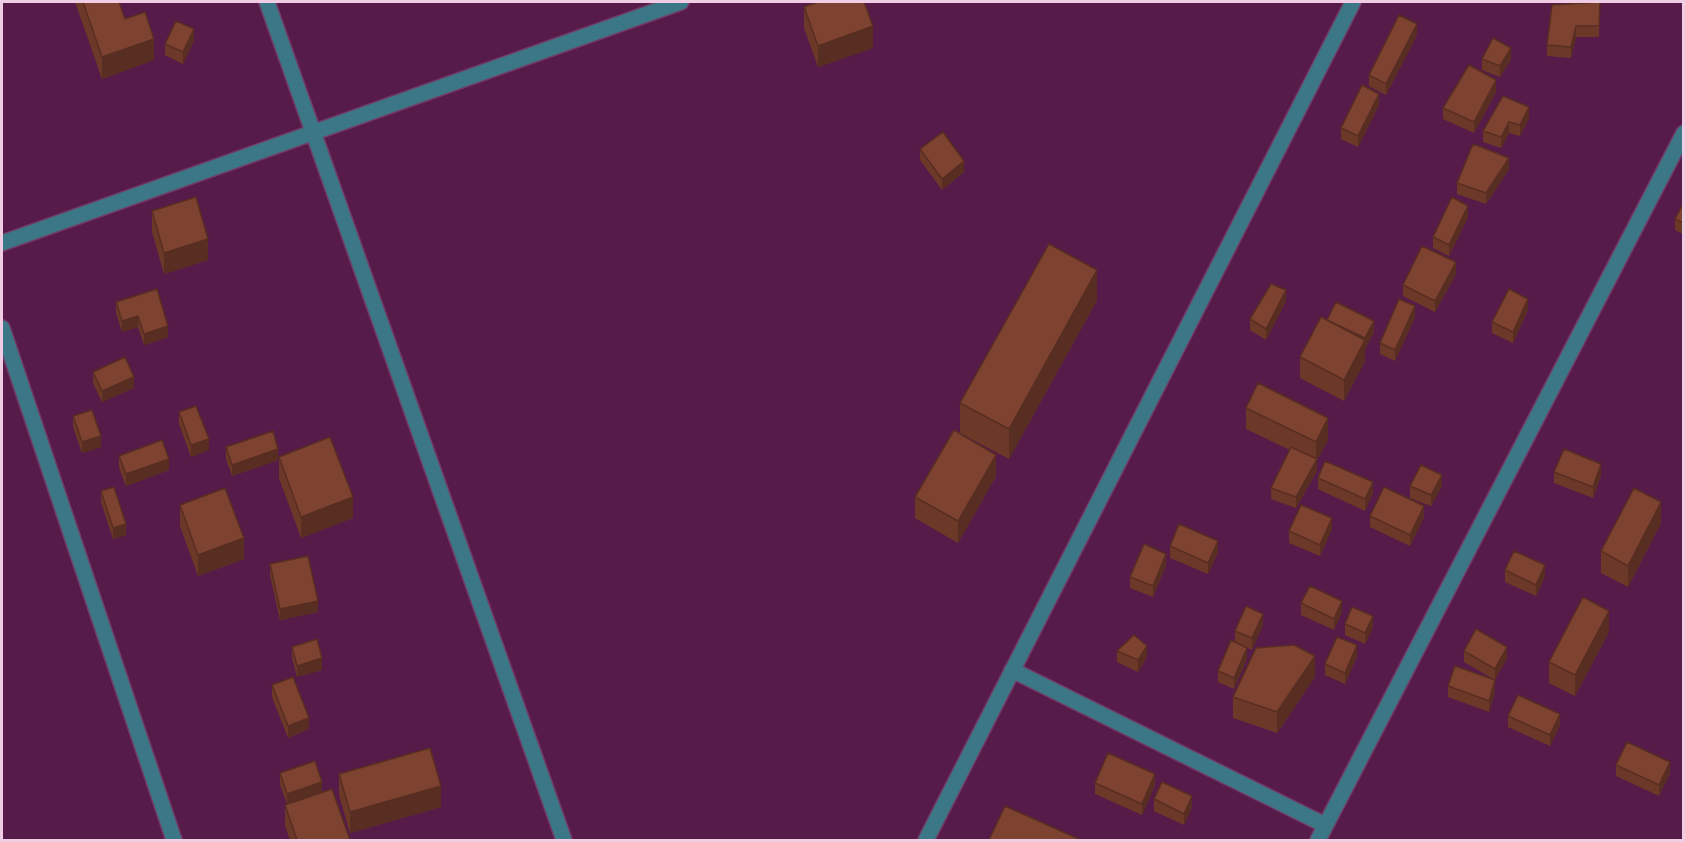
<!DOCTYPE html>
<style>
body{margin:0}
#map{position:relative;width:1685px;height:842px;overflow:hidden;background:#561b49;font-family:Mulish,sans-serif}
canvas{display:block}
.frame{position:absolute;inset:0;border:3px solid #f1cce5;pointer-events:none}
</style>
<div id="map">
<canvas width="1685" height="842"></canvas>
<div class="frame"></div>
</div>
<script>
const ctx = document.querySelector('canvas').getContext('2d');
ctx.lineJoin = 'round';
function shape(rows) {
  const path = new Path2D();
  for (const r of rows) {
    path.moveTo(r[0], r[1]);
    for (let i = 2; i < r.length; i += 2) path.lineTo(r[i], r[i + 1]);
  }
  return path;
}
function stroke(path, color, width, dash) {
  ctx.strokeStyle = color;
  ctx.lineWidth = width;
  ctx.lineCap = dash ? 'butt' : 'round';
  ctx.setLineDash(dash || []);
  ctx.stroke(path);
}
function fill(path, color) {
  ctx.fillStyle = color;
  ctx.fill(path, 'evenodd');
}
const minor = shape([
 [267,2,564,840],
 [2,243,681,2],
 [2,328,174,840],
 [1012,670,1325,825],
 [926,840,1353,2],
 [1318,840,1684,133]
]);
const wall = shape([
 [75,2,119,2,125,19,154,60,102,79],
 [1600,2,1599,37,1576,37,1571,58,1547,56,1547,45],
 [804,7,873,48,818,67,804,28],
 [1417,35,1386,95,1369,86,1369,75],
 [194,41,183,64,165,55,165,44],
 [1482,59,1511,59,1500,77,1482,70],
 [1496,92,1474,133,1443,119,1443,108],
 [1379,105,1358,147,1341,139,1341,128],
 [1529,107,1529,118,1520,136,1509,133,1501,148,1483,142,1483,131],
 [920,149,964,172,942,190,920,160],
 [1509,169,1486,204,1457,194,1457,183],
 [1683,204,1683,234,1675,230,1675,219],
 [152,211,208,260,164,274,152,232],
 [1468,217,1449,256,1433,248,1433,237],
 [1456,274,1435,312,1403,296,1403,285],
 [1097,300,1009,459,960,433,960,403],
 [1286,301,1266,340,1250,330,1250,319],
 [116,302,168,337,144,345,138,327,122,332,116,313],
 [1528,310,1513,343,1492,333,1492,322],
 [1415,317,1395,361,1380,354,1380,343],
 [1327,320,1374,332,1365,349,1365,361,1344,401,1300,378,1300,357],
 [93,372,134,388,102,402,93,383],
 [1246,408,1328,440,1317,460,1317,471,1296,508,1271,499,1271,488,1290,450,1246,429],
 [179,412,209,450,191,457,179,424],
 [73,416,101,447,82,453,73,427],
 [226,447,278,460,232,476,226,459],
 [119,456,169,470,126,486,119,468],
 [279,457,353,518,301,538,279,478],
 [1554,472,1601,475,1593,498,1554,483],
 [996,476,958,543,915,518,915,497],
 [1318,478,1373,493,1365,511,1318,489],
 [1410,486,1442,486,1431,506,1410,498],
 [101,491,126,535,113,539,101,502],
 [180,505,244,559,198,576,180,526],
 [1370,516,1424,517,1410,546,1370,527],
 [1661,523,1628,587,1601,573,1601,551],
 [1332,529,1320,556,1289,543,1289,531],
 [1170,546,1218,552,1208,574,1170,558],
 [270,564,318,612,280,620,270,575],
 [1166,565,1153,597,1130,588,1130,577],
 [1505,570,1545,576,1536,596,1505,582],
 [1301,603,1342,612,1334,630,1301,615],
 [1345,624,1373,627,1365,644,1345,635],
 [1263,625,1252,650,1235,642,1235,631],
 [1609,632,1575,696,1549,683,1549,662],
 [292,647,322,670,297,677,292,658],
 [1117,651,1147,657,1138,672,1117,662],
 [1464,651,1507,658,1495,680,1464,662],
 [1357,656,1345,684,1325,675,1325,664],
 [1247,659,1234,689,1218,682,1218,671],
 [1315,677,1277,733,1233,718,1233,697],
 [272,685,309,729,288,738,272,697],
 [1448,686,1495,692,1489,712,1448,697],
 [1508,716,1560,725,1550,746,1508,727],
 [1616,765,1670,773,1659,796,1616,776],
 [280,773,322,792,350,840,290,840,285,826,285,805,287,804,280,785],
 [339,774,441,807,350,833,339,795],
 [1095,783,1155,785,1142,815,1095,794],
 [1154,799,1192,807,1184,825,1154,811]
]);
const shadedWall = shape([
 [1417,24,1417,35,1386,95,1386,84],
 [873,26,873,48,818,67,818,46],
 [1576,26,1576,37,1571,58,1571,47],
 [194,29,194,41,183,64,183,52],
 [154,39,154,60,102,79,102,57],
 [1511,48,1511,59,1500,77,1500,66],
 [1496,80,1496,92,1474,133,1474,122],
 [1379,94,1379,105,1358,147,1358,136],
 [1529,107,1529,118,1520,136,1520,125],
 [1509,122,1509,133,1501,148,1501,137],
 [1509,158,1509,169,1486,204,1486,193],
 [964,161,964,172,942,190,942,179],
 [1468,206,1468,217,1449,256,1449,245],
 [208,239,208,260,164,274,164,253],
 [1456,262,1456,274,1435,312,1435,301],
 [1097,270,1097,300,1009,459,1009,429],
 [1286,290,1286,301,1266,340,1266,329],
 [1528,299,1528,310,1513,343,1513,332],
 [1415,306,1415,317,1395,361,1395,350],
 [138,316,138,327,122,332,122,321],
 [1374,321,1374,332,1365,349,1365,338],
 [168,326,168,337,144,345,144,334],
 [1365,340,1365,361,1344,401,1344,380],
 [134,377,134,388,102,402,102,391],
 [1328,418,1328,440,1317,460,1317,471,1296,508,1296,497,1316,462,1316,442],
 [101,436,101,447,82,453,82,442],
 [209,439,209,450,191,457,191,445],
 [278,449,278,460,232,476,232,465],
 [996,455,996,476,958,543,958,521],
 [169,459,169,470,126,486,126,474],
 [1601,464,1601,475,1593,498,1593,487],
 [1442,475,1442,486,1431,506,1431,495],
 [1373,482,1373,493,1365,511,1365,499],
 [353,497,353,518,301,538,301,517],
 [1661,502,1661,523,1628,587,1628,566],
 [1424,506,1424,517,1410,546,1410,535],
 [1332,518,1332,529,1320,556,1320,545],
 [126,524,126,535,113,539,113,528],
 [244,538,244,559,198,576,198,555],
 [1218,541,1218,552,1208,574,1208,563],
 [1166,554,1166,565,1153,597,1153,586],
 [1545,565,1545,576,1536,596,1536,585],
 [318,601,318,612,280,620,280,609],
 [1342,601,1342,612,1334,630,1334,619],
 [1609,611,1609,632,1575,696,1575,675],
 [1263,614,1263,625,1252,650,1252,638],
 [1373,616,1373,627,1365,644,1365,633],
 [1357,645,1357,656,1345,684,1345,673],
 [1147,646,1147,657,1138,672,1138,660],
 [1507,647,1507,658,1495,680,1495,669],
 [1247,648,1247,659,1234,689,1234,678],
 [1315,656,1315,677,1277,733,1277,712],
 [322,658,322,670,297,677,297,666],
 [1495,680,1495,692,1489,712,1489,701],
 [1560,714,1560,725,1550,746,1550,735],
 [309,718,309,729,288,738,288,726],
 [1670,762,1670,773,1659,796,1659,785],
 [1155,774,1155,785,1142,815,1142,804],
 [322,782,322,793,287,805,287,794],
 [441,786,441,807,350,833,350,812],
 [1192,796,1192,807,1184,825,1184,814]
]);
const building = shape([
 [83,2,119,2,125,19,145,12,154,39,102,57,83,2],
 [818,2,864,2,873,26,818,46,804,7,818,2],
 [1600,2,1599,26,1576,26,1571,47,1547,45,1552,5,1600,2],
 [1399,15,1417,24,1386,84,1369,75,1399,15],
 [176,21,194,29,183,52,165,44,176,21],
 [1493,38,1511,48,1500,66,1482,59,1493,38],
 [1469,65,1496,80,1474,122,1443,108,1469,65],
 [1362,85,1379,94,1358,136,1341,128,1362,85],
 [1503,96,1529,107,1520,125,1509,122,1501,137,1483,131,1503,96],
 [943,132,964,161,942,179,920,149,943,132],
 [1473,144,1509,158,1486,193,1457,183,1473,144],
 [196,197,208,239,164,253,152,211,196,197],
 [1452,197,1468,206,1449,245,1433,237,1452,197],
 [1683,204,1683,223,1675,219,1683,204],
 [1049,244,1097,270,1009,429,960,403,1049,244],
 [1422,246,1456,262,1435,301,1403,285,1422,246],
 [1271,284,1286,290,1266,329,1250,319,1271,284],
 [157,289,168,326,144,334,138,316,122,321,116,302,157,289],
 [1509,289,1528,299,1513,332,1492,322,1509,289],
 [1399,299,1415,306,1395,350,1380,343,1399,299],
 [1336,302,1374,321,1365,338,1327,320,1336,302],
 [1321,317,1365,340,1344,380,1300,357,1321,317],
 [125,357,134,377,102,391,93,372,125,357],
 [1258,383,1328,418,1316,442,1246,408,1258,383],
 [196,406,209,439,191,445,179,412,196,406],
 [92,410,101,436,82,442,73,416,92,410],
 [954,430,996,455,958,521,915,497,954,430],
 [273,431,278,449,232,465,226,447,273,431],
 [330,437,353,497,301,517,279,457,330,437],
 [162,440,169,459,126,474,119,456,162,440],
 [1291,447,1317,459,1296,497,1271,488,1291,447],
 [1564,449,1601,464,1593,487,1554,472,1564,449],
 [1325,461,1373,482,1365,499,1318,478,1325,461],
 [1421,465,1442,475,1431,495,1410,486,1421,465],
 [114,487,126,524,113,528,101,491,114,487],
 [1384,487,1424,506,1410,535,1370,516,1384,487],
 [225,488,244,538,198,555,180,505,225,488],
 [1634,488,1661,502,1628,566,1601,551,1634,488],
 [1301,505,1332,518,1320,545,1289,531,1301,505],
 [1179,524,1218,541,1208,563,1170,546,1179,524],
 [1144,544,1166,554,1153,586,1130,577,1144,544],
 [1514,551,1545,565,1536,585,1505,570,1514,551],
 [308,556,318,601,280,609,270,564,308,556],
 [1310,586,1342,601,1334,619,1301,603,1310,586],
 [1583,597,1609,611,1575,675,1549,662,1583,597],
 [1246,606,1263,614,1252,638,1235,631,1246,606],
 [1352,607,1373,616,1365,633,1345,624,1352,607],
 [1476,629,1507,647,1495,669,1464,651,1476,629],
 [1134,635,1147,646,1138,660,1117,651,1134,635],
 [1337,637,1357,645,1345,673,1325,664,1337,637],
 [317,639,322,658,297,666,292,647,317,639],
 [1231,640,1247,648,1234,678,1218,671,1231,640],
 [1294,645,1315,656,1277,712,1233,697,1256,648,1294,645],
 [1455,666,1495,680,1489,701,1448,686,1455,666],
 [293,677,309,718,288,726,272,685,293,677],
 [1518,695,1560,714,1550,735,1508,716,1518,695],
 [1627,742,1670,762,1659,785,1616,765,1627,742],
 [430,748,441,786,350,812,339,774,430,748],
 [1108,753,1155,774,1142,804,1095,783,1108,753],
 [315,761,322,782,287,794,280,773,315,761],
 [1162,782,1192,796,1184,814,1154,799,1162,782],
 [332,789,350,840,297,840,285,805,332,789],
 [1005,806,1081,840,989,840,1005,806]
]);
stroke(minor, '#723b65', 18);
stroke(minor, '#3c7788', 15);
fill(wall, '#6c3929');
fill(shadedWall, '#582e22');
fill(building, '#7e4230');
stroke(building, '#582e22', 1.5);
</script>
